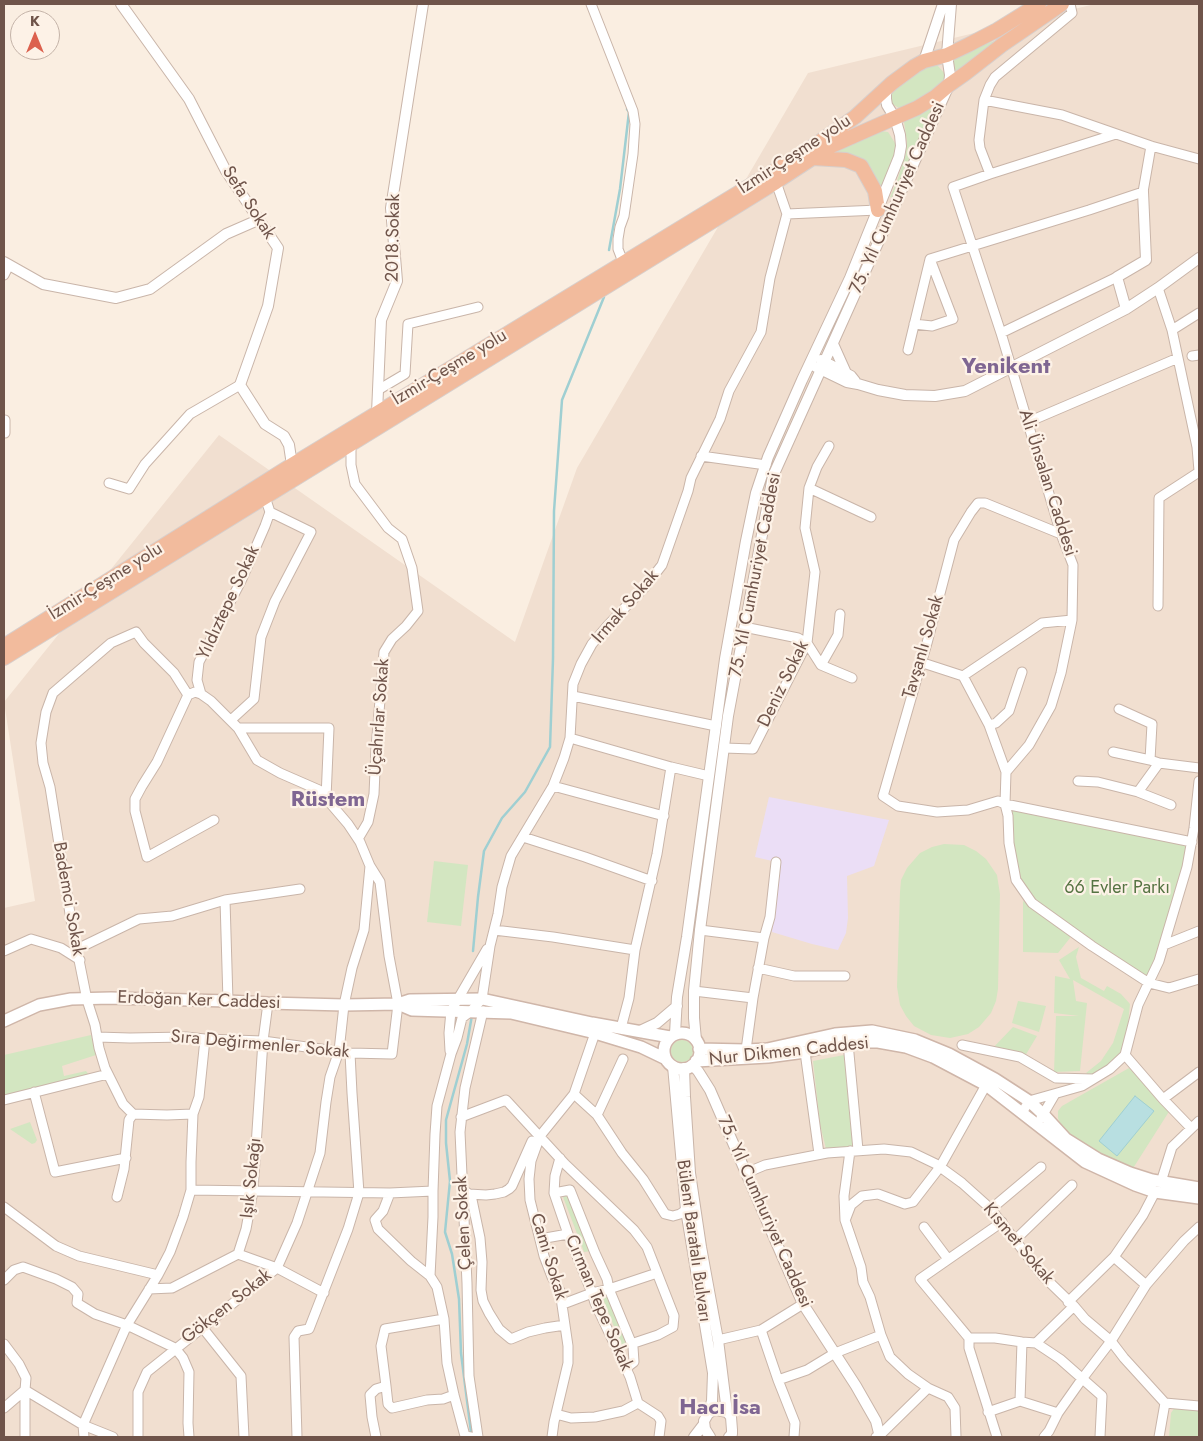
<!DOCTYPE html>
<meta charset="utf-8">
<style>
body{margin:0}
#map{position:relative;width:1203px;height:1441px;overflow:hidden;background:#faeee1;font-family:Jost,sans-serif}
canvas{display:block}
.frame{position:absolute;inset:0;border:5px solid #6f544a;pointer-events:none}
.north{position:absolute;left:10px;top:10px;width:50px;height:50px;box-sizing:border-box;background:#fdf2e7;border:1px solid #c4b3a8;border-radius:50%;rotate:0deg;font-size:14px;font-weight:700;line-height:20px;text-align:center;color:#6f544a}
.north::after{content:'';display:block;margin:auto;width:18px;height:22px;background:#dc614e;clip-path:polygon(50% 0,100% 100%,50% 72%,0 100%)}
</style>
<div id="map">
<canvas width="1203" height="1441"></canvas>
<div class="frame"></div>
<div class="north">K</div>
</div>
<script>
const ctx = document.querySelector('canvas').getContext('2d');
ctx.lineJoin = 'round';
function fill(path, color) {
  ctx.fillStyle = color;
  ctx.fill(path, 'evenodd');
}
function shape(rows) {
  const path = new Path2D();
  for (const r of rows) {
    if (r.length === 3) {
      path.moveTo(r[0] + r[2], r[1]);
      path.arc(r[0], r[1], r[2], 0, 2 * Math.PI);
      continue;
    }
    path.moveTo(r[0], r[1]);
    for (let i = 2; i < r.length; i += 2) path.lineTo(r[i], r[i + 1]);
  }
  return path;
}
function stroke(path, color, width, dash) {
  ctx.strokeStyle = color;
  ctx.lineWidth = width;
  ctx.lineCap = dash ? 'butt' : 'round';
  ctx.setLineDash(dash || []);
  ctx.stroke(path);
}
function write(font, color, halo, rows, align = 'center') {
  ctx.font = font + ' Jost,sans-serif';
  ctx.lineWidth = 4.5;
  ctx.setLineDash([]);
  ctx.textBaseline = 'middle';
  ctx.strokeStyle = halo;
  ctx.fillStyle = color;
  for (const [text, x, y, turn = 0] of rows) {
    ctx.save();
    ctx.translate(x, y);
    ctx.rotate((+turn || 0) * Math.PI / 180);
    ctx.textAlign = isNaN(turn) ? turn : align;
    if (halo) ctx.strokeText(text, 0, 0);
    ctx.fillText(text, 0, 0);
    ctx.restore();
  }
}
const residential = shape([
 [1095,4,1199,4,1199,1437,4,1437,4,908,35,901,4,702,219,435,515,642,577,468,808,73]
]);
const education = shape([
 [769,797,889,820,874,866,847,876,848,918,846,933,838,950,812,944,772,932,781,863,755,857]
]);
const green = shape([
 [1000,39,958,71,955,70,953,58,956,55],
 [931,65,938,66,945,74,942,86,903,108,899,108,892,104,890,99,893,89,923,67],
 [934,106,893,198,890,197,897,181,906,153,907,142,904,122,906,120],
 [880,131,888,132,890,135,895,143,896,149,894,157,882,191,843,153,834,151],
 [1005,804,1192,842,1149,983,1032,903,1016,880],
 [944,844,964,845,976,851,986,859,997,875,1000,894,998,989,996,1001,991,1013,979,1027,968,1034,950,1038,931,1035,914,1026,906,1016,900,1005,897,987,900,892,901,880,907,868,920,853,932,847],
 [434,861,468,865,461,926,427,922],
 [1023,901,1070,934,1070,938,1058,953,1023,952],
 [1079,947,1076,957,1081,978,1104,991,1107,986,1121,994,1130,1004,1125,1055,1093,1079,1086,1073,1101,1061,1113,1043,1124,1009,1073,980,1076,1001,1087,1003,1080,1071,1054,1072,1056,1016,1079,1016,1054,1013,1055,976,1070,979,1059,960],
 [1018,1001,1046,1006,1039,1032,1012,1023],
 [1013,1027,1037,1036,1025,1056,992,1049],
 [91,1035,96,1055,62,1066,64,1076,86,1071,89,1075,4,1096,4,1055],
 [682,1051,11],
 [844,1055,852,1124,858,1150,827,1153,820,1124,813,1061],
 [1129,1068,1170,1110,1130,1173,1066,1139,1058,1118,1058,1111,1062,1106],
 [30,1122,37,1140,35,1143,32,1144,10,1129],
 [567,1193,591,1251,584,1252,563,1197],
 [605,1288,624,1334,627,1344,626,1347,622,1347,600,1291],
 [1175,1407,1199,1409,1199,1437,1169,1437,1171,1413]
]);
const water = shape([
 [1135,1096,1154,1111,1117,1156,1099,1141,1135,1096]
]);
const stream = shape([
 [609,250,620,189,629,112,627,109],
 [473,951,478,897,484,851,502,818,525,792,550,747,553,659,554,511,562,400,604,297],
 [471,1432,461,1353,459,1299,452,1254,445,1232,450,1181,446,1143,446,1120,467,1044,472,1015]
]);
const minor = shape([
 [591,4,633,111,635,124,633,154,624,216,620,227,618,239,618,249,623,262],
 [984,100,1062,115,1151,146,1199,159],
 [1116,134,990,174,953,187,1001,333,1061,534,1073,565,1072,620,1061,673,1051,706,1029,745,1006,772,1005,804,1008,816,1009,843,1016,880,1032,903,1092,946,1149,983,1169,988,1199,979],
 [990,174,980,148,979,140,984,100,990,85,995,77,1072,13,1070,4],
 [787,214,878,210],
 [4,275,9,265],
 [1158,288,1172,330,1178,358,1197,447,1199,471],
 [914,324,932,326,953,319,930,259],
 [1172,330,1199,313],
 [1001,333,1117,277],
 [908,350,930,259,1089,210,1143,192,1151,146],
 [1192,356,1199,355],
 [378,390,405,374,408,324,478,307],
 [1028,422,1178,358],
 [4,433,5,433,5,420],
 [351,444,351,465,355,484,388,528,402,539,412,568,418,611,406,626,392,639,384,652,376,748,374,794,368,822,358,839],
 [701,456,766,465],
 [109,483,129,489,145,464,190,414,240,385],
 [809,488,871,517],
 [1061,534,985,503,978,503,971,512,954,540,927,643,883,796,898,806,937,812,968,810,998,801,1005,804,1192,842],
 [1158,606,1159,498,1199,472],
 [744,627,798,638,807,643,821,665,852,678],
 [920,662,963,676],
 [821,665,838,635,840,614],
 [963,676,1042,623,1072,620],
 [963,676,989,725,1006,772],
 [188,695,157,762,142,786,135,799,135,811,147,857,214,820],
 [573,696,716,726],
 [1119,709,1152,724,1150,760],
 [231,720,254,699,261,637,275,601,311,532,270,512],
 [989,725,996,723,1009,711,1022,672],
 [238,728,329,728,326,798],
 [570,738,671,767,709,776],
 [724,748,753,749,807,643,815,572,805,528,809,488,817,467,829,446],
 [1113,752,1150,760,1159,763,1199,768],
 [1078,781,1098,782,1138,792,1159,763],
 [553,786,664,816],
 [1138,792,1171,805],
 [523,837,585,857,652,881],
 [225,900,228,1001],
 [494,930,553,937,635,950],
 [700,930,764,938],
 [1164,945,1199,931],
 [77,949,139,919,172,916,225,900,300,889],
 [4,951,31,939,61,948,80,960],
 [758,968,794,976,845,976],
 [694,991,753,998],
 [621,1028,629,998,635,950,657,854,671,767],
 [97,1037,130,1038,186,1037,205,1039,263,1041,350,1053,392,1054,398,1004,389,956,380,882,370,866],
 [848,1043,858,1150],
 [962,1045,1020,1057,1056,1078,1093,1079],
 [746,1050,753,998,764,938,770,917,776,862],
 [450,1051,449,1033,451,1011,487,949],
 [805,1052,819,1154],
 [1125,1055,1163,1099,1191,1128],
 [34,1092,55,1172,126,1158],
 [574,1094,597,1115,622,1153,643,1179,665,1214,673,1216,680,1214,686,1210],
 [1163,1099,1199,1072],
 [4,1100,108,1074],
 [1022,1113,1029,1101,1082,1086,1110,1069,1125,1055,1138,1005,1159,961,1187,867,1194,828,1199,781],
 [133,1114,167,1115,193,1114],
 [597,1115,623,1059],
 [461,1117,506,1100,565,1164,634,1230,647,1247,674,1316,673,1327,658,1335,631,1344],
 [1041,1118,1055,1094],
 [850,1151,844,1196,845,1220,861,1267,863,1282,870,1297,881,1335,890,1357,908,1374,928,1388],
 [560,1158,555,1176,554,1193,568,1234,592,1293,595,1303,630,1377,638,1403,658,1416,661,1421,659,1437],
 [746,1173,765,1165,827,1153,884,1149,911,1152,936,1164,962,1183,991,1209,1042,1275,1074,1306,1085,1319,1111,1341,1124,1358,1165,1403,1199,1406],
 [1161,1182,1172,1147,1199,1121],
 [462,1189,469,1194,472,1200,480,1238,482,1262,481,1290,483,1301,489,1313,499,1329,511,1339,528,1332,545,1328,565,1325],
 [191,1190,390,1193,433,1191],
 [390,1193,383,1211,375,1220,378,1229,411,1261,430,1276],
 [554,1193,570,1190,595,1253,607,1279,609,1289,633,1347,634,1362,626,1368],
 [469,1194,486,1195,495,1194,504,1192,509,1189,512,1186,532,1141],
 [117,1197,124,1169,129,1120,133,1114,123,1104,105,1068,99,1048,95,1025,87,1000,71,920,50,787,43,763,41,743,46,712,53,693,111,643,136,632,144,643,174,673,188,695,195,692,201,694],
 [4,1207,56,1246,79,1256,158,1275],
 [991,1209,1041,1167],
 [846,1218,851,1205,862,1196,878,1194,905,1204,913,1202,940,1167,986,1085],
 [924,1227,948,1259],
 [540,1239,568,1234],
 [1015,1240,1072,1185],
 [238,1254,277,1268,324,1293],
 [1114,1257,1146,1285],
 [4,1280,14,1270,23,1267,56,1279,72,1287,78,1294,77,1303,95,1314,127,1325,175,1348,183,1358,189,1372,188,1423,189,1437],
 [149,1289,172,1288,238,1254,246,1229,253,1191,263,1041,268,1003],
 [1068,1302,1114,1257,1143,1215,1155,1192],
 [563,1304,592,1293,609,1289,657,1273],
 [202,1327,241,1376,244,1437],
 [761,1330,778,1380,795,1423,794,1437],
 [969,1338,995,1338,1022,1342,1036,1343],
 [718,1340,761,1330,803,1304],
 [1036,1343,1060,1359,1102,1396,1100,1437],
 [1036,1343,1074,1306],
 [4,1344,19,1364,26,1378,25,1390,25,1437],
 [778,1380,807,1370,835,1353,881,1335],
 [386,1386,388,1404,392,1408,427,1400,443,1399,454,1395],
 [25,1390,83,1425,113,1437],
 [1020,1401,1022,1342],
 [4,1408,25,1390],
 [988,1412,1020,1401,1058,1413],
 [556,1414,571,1418,595,1417,623,1411,638,1403],
 [84,1437,83,1425,127,1325,158,1275,170,1252,183,1217,191,1190,191,1162,193,1114,199,1097,205,1039],
 [138,1437,138,1392,147,1372,277,1268,297,1223,320,1153,326,1102,330,1077,339,1051,344,1005,352,968,364,930,370,866,360,842,348,824,319,790,280,773,257,760,238,728,211,701,201,694,197,680,199,662,241,581,265,526,270,512,265,497],
 [297,1437,294,1337,298,1331,309,1329,348,1229,359,1193,352,1093,350,1053],
 [376,1437,372,1417,370,1395,376,1389,386,1386,381,1346,385,1329,444,1319],
 [471,1437,465,1436,454,1395,447,1363,444,1319,437,1287,430,1276,433,1217,433,1191,435,1134,437,1106,451,1054,457,1038,462,1018,471,1011,482,999,490,946,498,914,502,887,511,856,553,786,564,758,570,738,573,684,581,664,592,644,608,625,644,588,662,565,688,491,691,478,720,419,729,391,761,332,770,278,787,214,776,182],
 [478,1437,469,1376,467,1283,460,1132,465,1088,483,1011],
 [552,1437,554,1422,568,1363,568,1346,560,1291,552,1277,544,1256,530,1200,529,1179,531,1161,540,1136,574,1094,595,1033],
 [876,1437,880,1435,928,1388,948,1397,955,1408,956,1437],
 [997,1437,969,1348,969,1338,920,1279,1002,1222],
 [1044,1437,1049,1431,1058,1413,1082,1379,1111,1341,1146,1285,1184,1241,1199,1227],
 [1159,1437,1165,1403]
]);
const tertiary = shape([
 [121,4,189,99,226,171,278,248,268,306,240,385,265,424,284,436,289,445,292,465],
 [924,61,943,4],
 [4,262,43,284,116,298,150,289,226,234,258,220],
 [1126,309,1117,277,1146,260,1143,192],
 [833,344,846,373],
 [821,360,851,376,855,381],
 [816,367,847,382,858,384,878,390,905,395,935,396,965,391,1126,309,1158,288,1199,258],
 [377,413,381,320,397,281,391,208,423,4],
 [640,1031,657,1023,677,1006],
 [675,1034,677,997,687,937,725,659,746,541,756,493,768,457,802,380,850,278,899,157,901,146,900,135,895,118,887,105,886,99,886,92,890,86],
 [696,1040,694,1018,694,991,700,930,728,716,773,476,949,85,950,75,947,55,951,4],
 [692,1065,698,1071,710,1090,803,1304,856,1386,876,1421,880,1437],
 [673,1066,686,1210,713,1373,712,1401,708,1414],
 [684,1068,685,1097,690,1173,701,1247,718,1340,727,1412],
 [694,1437,704,1424],
 [710,1437,705,1429,704,1421,708,1414,712,1411,717,1410,727,1412,731,1417,732,1430,732,1434,729,1437]
]);
const secondary = shape([
 [398,1004,412,1010,511,1013,595,1033,641,1047,666,1059],
 [4,1021,39,1005,71,999,111,998,228,1001,268,1003,344,1005,398,1004,410,1000,482,999,592,1023,670,1037],
 [682,1051,18],
 [699,1049,746,1050,767,1049,835,1034,872,1031,915,1040,949,1054,995,1079,1029,1101,1044,1115,1066,1139,1098,1159,1130,1173,1152,1180,1199,1188],
 [696,1061,768,1057,805,1052,837,1044,861,1042,878,1042,906,1047,933,1057,986,1085,1085,1162,1135,1185,1155,1192,1199,1198]
]);
const trunk = shape([
 [813,158,846,160,861,166,875,191,878,210],
 [4,646,292,465,802,154,855,117,892,83,915,66,924,61,947,55,968,45,997,30,1039,4],
 [4,658,776,182,831,146,917,108,935,97,949,85,966,73,1002,45,1062,4]
]);
const streetNames = [
 ["İzmir-Çeşme yolu",795,155,-33],
 ["75. Yıl Cumhuriyet Caddesi",898,198,-66],
 ["Sefa Sokak",248,203,57],
 ["2018.Sokak",394,238,-89],
 ["İzmir-Çeşme yolu",450,368,-31],
 ["Ali Ünsalan Caddesi",1047,483,72],
 ["75. Yıl Cumhuriyet Caddesi",756,575,-79],
 ["İzmir-Çeşme yolu",106,582,-32],
 ["Yıldıztepe Sokak",229,603,-65],
 ["Irmak Sokak",626,607,-49],
 ["Tavşanlı Sokak",924,647,-74],
 ["Deniz Sokak",784,684,-64],
 ["Üçahırlar Sokak",380,717,-86],
 ["Bademci Sokak",68,899,80],
 ["Erdoğan Ker Caddesi",199,1001,2],
 ["Sıra Değirmenler Sokak",260,1045,5],
 ["Nur Dikmen Caddesi",789,1052,-6],
 ["Işık Sokağı",252,1178,-84],
 ["75. Yıl Cumhuriyet Caddesi",764,1212,66],
 ["Çelen Sokak",464,1223,-93],
 ["Bülent Baratalı Bulvarı",693,1241,82],
 ["Kısmet Sokak",1018,1244,50],
 ["Cami Sokak",548,1257,73],
 ["Cırman Tepe Sokak",598,1303,67],
 ["Gökçen Sokak",227,1307,-38]
];
const parkNames = [
 ["66 Evler Parkı",1117,889]
];
const districtNames = [
 ["Yenikent",1006,368],
 ["Rüstem",328,801],
 ["Hacı İsa",720,1409]
];
fill(residential, '#f1dfd0');
fill(education, '#ebdef6');
fill(green, '#d3e6c1');
fill(water, '#b8dfe1');
stroke(water, '#9fcfd2', 1);
stroke(stream, '#9fcfd2', 2.5);
stroke(minor, '#c9b5a9', 11);
stroke(tertiary, '#c9b5a9', 12);
stroke(secondary, '#cfb6a9', 14);
stroke(trunk, '#d7cfcc', 16);
stroke(minor, '#fff', 9);
stroke(tertiary, '#fff', 10);
stroke(secondary, '#fff', 11);
stroke(trunk, '#f2bb9d', 14);
write('18px', '#6f544a', '#fdf2e7', streetNames);
write('18px', '#567443', '#fdf2e7', parkNames);
write('bold 22px', '#7f6692', '#fdf2e7', districtNames);
</script>
